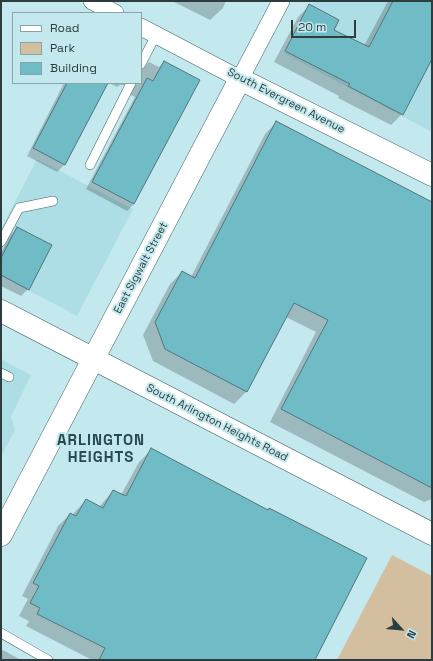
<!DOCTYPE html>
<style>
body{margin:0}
#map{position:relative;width:433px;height:661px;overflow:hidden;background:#c3e9ee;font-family:"Space Grotesk",sans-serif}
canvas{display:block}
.frame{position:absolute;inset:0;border:2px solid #2d3d3f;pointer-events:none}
.legend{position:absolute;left:12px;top:12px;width:130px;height:72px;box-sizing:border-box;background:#c3e9ee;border:1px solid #87a4a8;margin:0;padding:5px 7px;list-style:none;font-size:12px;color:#2d3d3f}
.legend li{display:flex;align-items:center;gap:8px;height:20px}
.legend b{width:20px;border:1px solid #87a4a8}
.north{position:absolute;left:381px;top:609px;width:40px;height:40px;-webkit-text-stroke:3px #c3e9ee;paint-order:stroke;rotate:117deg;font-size:11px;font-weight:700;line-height:16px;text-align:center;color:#2d3d3f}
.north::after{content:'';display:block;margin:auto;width:14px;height:18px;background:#2d3d3f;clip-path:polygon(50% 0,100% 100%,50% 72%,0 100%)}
.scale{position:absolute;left:291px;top:20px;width:65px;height:18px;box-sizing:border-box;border:2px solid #2d3d3f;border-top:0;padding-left:5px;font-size:12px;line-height:14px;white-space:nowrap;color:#2d3d3f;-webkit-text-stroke:3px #c3e9ee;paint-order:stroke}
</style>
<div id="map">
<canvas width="433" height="661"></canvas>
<div class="frame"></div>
<ul class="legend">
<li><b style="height:5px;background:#fff"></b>Road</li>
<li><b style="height:11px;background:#d3bea0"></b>Park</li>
<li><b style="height:11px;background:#6fbcc7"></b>Building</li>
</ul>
<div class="north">N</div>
<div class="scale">20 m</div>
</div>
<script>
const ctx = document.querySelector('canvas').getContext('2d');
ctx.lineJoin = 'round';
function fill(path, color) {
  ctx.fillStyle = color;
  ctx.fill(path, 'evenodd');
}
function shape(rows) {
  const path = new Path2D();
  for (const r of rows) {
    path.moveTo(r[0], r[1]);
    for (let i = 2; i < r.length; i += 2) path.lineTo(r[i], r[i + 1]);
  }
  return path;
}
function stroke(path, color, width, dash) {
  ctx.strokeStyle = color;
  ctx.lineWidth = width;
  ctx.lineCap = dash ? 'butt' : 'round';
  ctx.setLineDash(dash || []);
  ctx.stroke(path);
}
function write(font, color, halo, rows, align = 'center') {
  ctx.font = font + ' "Space Grotesk",sans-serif';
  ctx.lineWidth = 4;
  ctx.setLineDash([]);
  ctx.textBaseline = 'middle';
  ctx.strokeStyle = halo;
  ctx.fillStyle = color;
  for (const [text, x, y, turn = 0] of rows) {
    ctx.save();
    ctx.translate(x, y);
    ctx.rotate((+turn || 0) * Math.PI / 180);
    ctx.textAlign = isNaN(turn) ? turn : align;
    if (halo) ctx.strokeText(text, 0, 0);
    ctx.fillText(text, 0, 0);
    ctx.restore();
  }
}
const built = shape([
 [314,1,432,1,432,132,285,54],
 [37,159,133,209,77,316,1,276,1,229],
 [1,359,31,375,11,417,15,430,1,456]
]);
const green = shape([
 [392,555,432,576,432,660,337,660]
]);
const shadow = shape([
 [172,1,226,1,223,8,210,20],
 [388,1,432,1,432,57,402,114,391,125,338,98,339,96,274,62,298,17,309,6,333,31,364,46],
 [149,62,159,67,164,62,134,204,127,211,86,189,135,97,129,94,127,85,120,85,117,87,109,83,141,83,141,70],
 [64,83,107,83,64,165,57,172,27,156],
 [277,122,432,203,432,499,424,502,270,422,316,332,286,317,246,392,234,404,153,361,143,335,170,284,182,272,191,277,265,134],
 [17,228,28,289,21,296,1,286,1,253,10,236],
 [151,450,314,660,92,660,26,626,29,621,19,616,28,599,22,596,58,526,70,514,72,515,86,500,99,507,113,491,121,495,139,462],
 [1,649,21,660,1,660]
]);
const building = shape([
 [393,1,432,1,432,59,403,115,348,86,350,84,285,51,309,4,339,20,334,30,369,47,393,1],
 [164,61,200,80,134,204,92,182,147,78,153,81,164,61],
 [67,83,108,83,65,165,33,148,67,83],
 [276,121,432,202,432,488,281,409,328,320,294,303,247,392,165,349,155,322,182,271,195,278,276,121],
 [17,227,52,245,29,290,1,275,1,258,17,227],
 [151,448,268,510,269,508,367,558,315,660,99,660,105,648,37,614,40,608,30,603,39,586,33,583,70,513,76,516,86,499,103,508,113,490,126,496,151,448]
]);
const lane = shape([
 [141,64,156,35],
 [90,165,131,83],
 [1,242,19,208,53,201],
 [1,373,9,377],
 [1,633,48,660]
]);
const street = shape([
 [92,1,115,13],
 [141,27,240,79,281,1]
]);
const secondary = shape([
 [1,311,432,534],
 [1,535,240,79,432,175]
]);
const streetNames = [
 ["South Evergreen Avenue",286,101,27],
 ["East Sigwalt Street",141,268,-62],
 ["South Arlington Heights Road",217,423,27]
];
const districtNames = [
 ["ARLINGTON",101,441],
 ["HEIGHTS",101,458]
];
fill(built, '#aedee5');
fill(green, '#d3bea0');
fill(shadow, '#0003');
fill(building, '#6fbcc7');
stroke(building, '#53757a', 1);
stroke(lane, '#43656a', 10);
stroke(street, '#43656a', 18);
stroke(secondary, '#43656a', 23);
stroke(lane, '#fff', 9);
stroke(street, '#fff', 17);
stroke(secondary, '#fff', 22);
write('11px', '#2d3d3f', '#c3e9ee', streetNames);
ctx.letterSpacing = '1px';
write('bold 15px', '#28494e', '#c3e9ee', districtNames);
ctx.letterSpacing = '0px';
</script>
